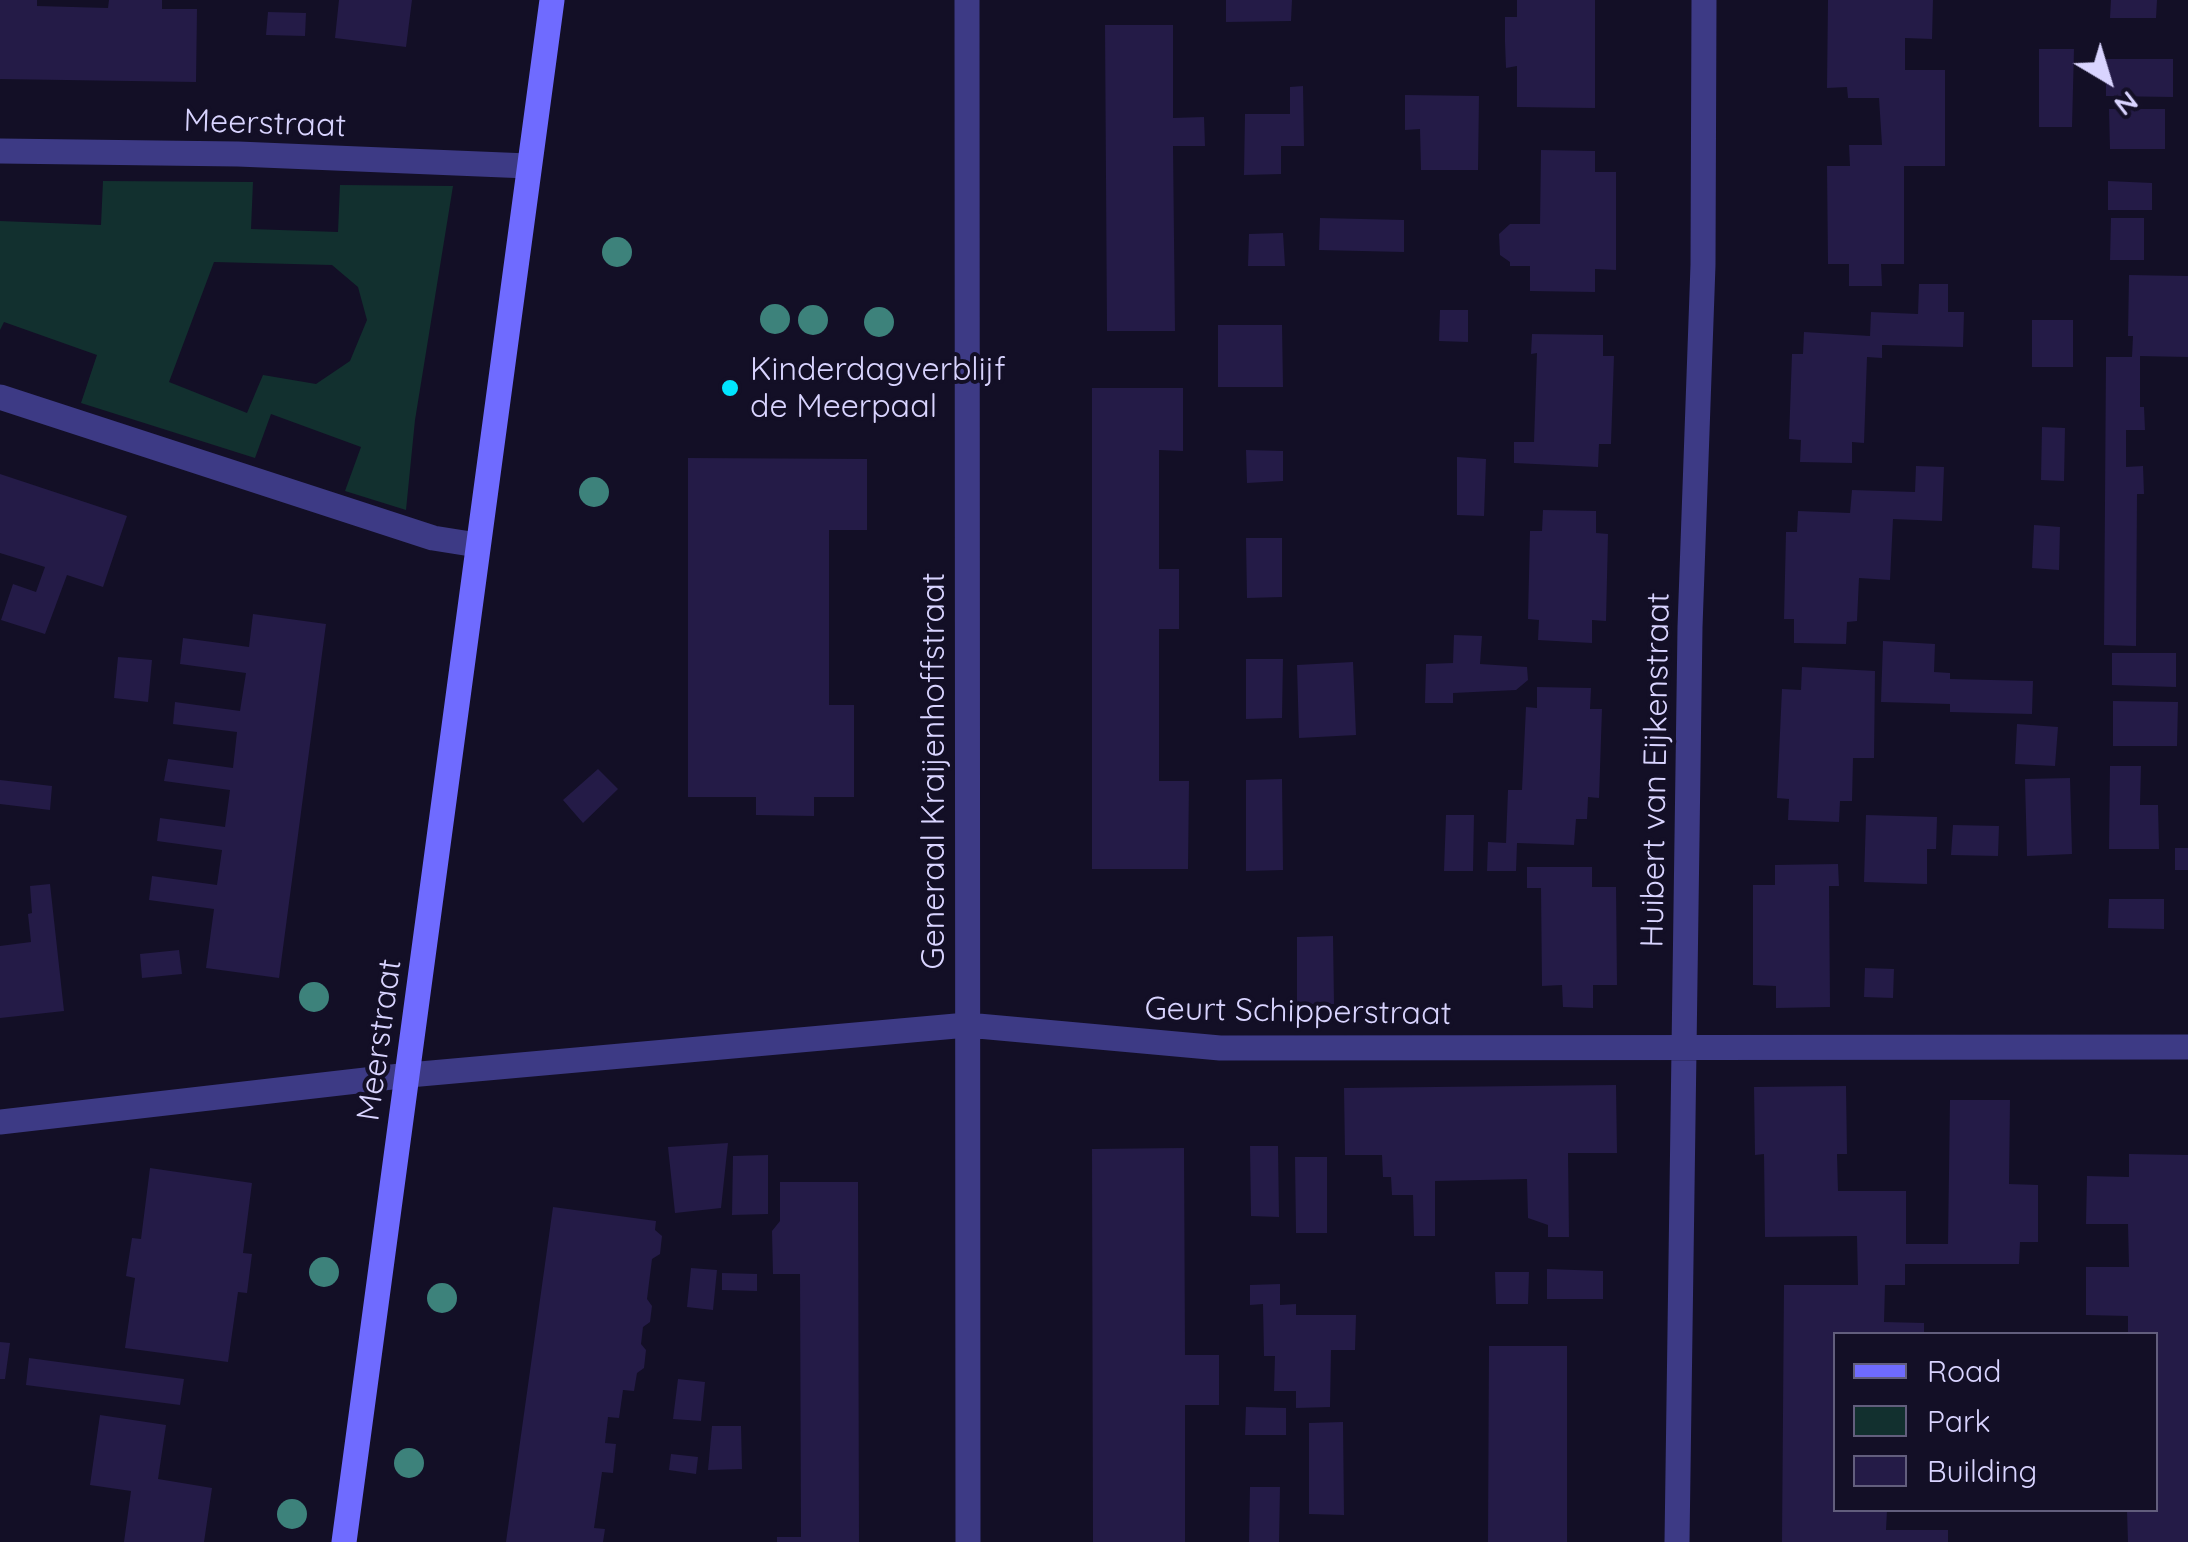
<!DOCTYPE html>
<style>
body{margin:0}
#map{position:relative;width:2188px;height:1542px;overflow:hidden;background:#130f26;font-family:Quicksand,sans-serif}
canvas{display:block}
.legend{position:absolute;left:1833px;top:1332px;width:325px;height:180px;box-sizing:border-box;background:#130f26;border:2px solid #625e7d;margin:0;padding:12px 18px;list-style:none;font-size:30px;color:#d9d4ff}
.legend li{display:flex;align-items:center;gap:20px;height:50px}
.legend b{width:50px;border:2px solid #625e7d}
.north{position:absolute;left:2058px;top:30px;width:100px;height:100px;-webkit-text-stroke:8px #130f26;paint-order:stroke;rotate:142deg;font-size:28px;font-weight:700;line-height:40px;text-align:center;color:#d9d4ff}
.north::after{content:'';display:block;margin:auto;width:35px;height:45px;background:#d9d4ff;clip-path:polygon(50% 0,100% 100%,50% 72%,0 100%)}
</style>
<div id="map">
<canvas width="2188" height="1542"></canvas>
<ul class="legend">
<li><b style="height:12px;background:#6f6bff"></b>Road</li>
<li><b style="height:28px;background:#12302f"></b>Park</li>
<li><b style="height:28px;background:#241b47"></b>Building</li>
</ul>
<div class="north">N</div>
</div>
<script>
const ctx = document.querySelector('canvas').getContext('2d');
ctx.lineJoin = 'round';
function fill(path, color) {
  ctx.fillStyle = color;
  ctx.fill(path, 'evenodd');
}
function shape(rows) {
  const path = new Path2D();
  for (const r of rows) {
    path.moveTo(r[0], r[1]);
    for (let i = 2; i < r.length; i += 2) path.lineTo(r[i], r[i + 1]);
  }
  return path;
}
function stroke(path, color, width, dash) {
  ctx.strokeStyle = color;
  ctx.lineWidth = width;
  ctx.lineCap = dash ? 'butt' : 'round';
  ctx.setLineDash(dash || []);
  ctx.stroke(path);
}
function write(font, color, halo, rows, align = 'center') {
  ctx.font = font + ' Quicksand,sans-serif';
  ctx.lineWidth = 8;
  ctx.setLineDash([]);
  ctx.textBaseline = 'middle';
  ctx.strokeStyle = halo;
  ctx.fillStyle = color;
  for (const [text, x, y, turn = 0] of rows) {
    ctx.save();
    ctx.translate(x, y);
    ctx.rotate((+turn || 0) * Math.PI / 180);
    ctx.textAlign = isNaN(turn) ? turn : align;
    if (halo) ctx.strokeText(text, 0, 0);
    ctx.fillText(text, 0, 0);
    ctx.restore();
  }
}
const green = shape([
 [103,181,253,182,251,229,338,232,340,185,453,186,415,420,406,510,345,491,361,447,271,414,255,458,81,403,97,355,4,322,0,330,0,221,101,225],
 [214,262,332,265,358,287,367,320,350,361,316,384,263,375,247,413,169,382]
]);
const building = shape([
 [0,0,37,0,37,6,108,8,109,0,162,0,162,9,197,9,196,82,0,79],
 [339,0,412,0,406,47,335,38],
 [1226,0,1292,0,1291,21,1226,22],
 [1517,0,1595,0,1595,108,1517,107,1517,66,1506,68,1505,42,1505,17,1517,17],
 [1828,0,1933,0,1932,39,1905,38,1905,70,1945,70,1945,166,1904,166,1904,264,1881,264,1882,286,1849,286,1849,264,1828,264,1827,166,1850,166,1849,145,1882,145,1879,98,1848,98,1847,87,1827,88],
 [2111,0,2157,0,2156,18,2110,18],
 [268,12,306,13,305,36,266,35],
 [1105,25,1173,25,1173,118,1204,117,1205,146,1173,146,1175,331,1107,331],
 [2039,49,2074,49,2072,127,2039,127],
 [2106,59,2173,59,2173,97,2106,96],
 [1303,86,1304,146,1281,146,1281,174,1244,175,1245,114,1290,114,1290,87],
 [1405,95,1479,96,1478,170,1421,170,1420,129,1405,130],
 [2109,109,2165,109,2165,149,2110,149],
 [1541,150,1595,151,1595,172,1616,172,1616,270,1595,269,1595,292,1530,291,1530,266,1510,266,1510,262,1500,255,1499,234,1510,224,1540,224],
 [2108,181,2152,183,2152,210,2108,210],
 [1320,218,1404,220,1404,252,1319,250],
 [2111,218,2144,218,2144,260,2110,260],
 [1283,233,1285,266,1248,266,1249,234],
 [2129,275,2188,276,2188,357,2140,356,2140,407,2144,407,2145,430,2126,430,2126,467,2143,466,2144,494,2137,494,2136,646,2104,645,2106,357,2132,357,2133,336,2128,336],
 [1919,284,1948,284,1948,312,1964,312,1963,347,1882,345,1882,358,1867,357,1864,443,1852,442,1852,463,1800,462,1801,440,1789,439,1792,354,1803,354,1804,332,1870,336,1871,312,1918,314],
 [1440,310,1468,310,1468,342,1439,341],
 [2032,320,2073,320,2073,367,2032,367],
 [1218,325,1282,325,1283,387,1218,387],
 [1532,334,1603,335,1603,356,1614,356,1611,444,1599,444,1598,467,1514,463,1514,442,1534,442,1537,353,1531,354],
 [1092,388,1183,388,1183,451,1159,450,1159,569,1179,569,1179,629,1159,629,1159,781,1189,781,1188,869,1092,869],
 [2042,427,2065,428,2064,481,2041,480],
 [1246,450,1283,451,1283,481,1247,483],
 [1457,457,1486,459,1484,516,1457,515],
 [688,458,867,459,867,530,829,530,829,705,854,705,854,797,814,797,814,816,756,815,756,797,688,797],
 [1916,466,1944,467,1942,521,1893,519,1890,580,1859,578,1857,621,1847,622,1846,644,1794,643,1794,619,1784,619,1786,532,1797,532,1798,511,1850,513,1852,490,1915,492],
 [0,474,127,516,103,587,67,575,45,634,1,620,13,584,36,592,45,567,0,553],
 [1543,510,1596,511,1596,533,1608,534,1606,621,1592,620,1592,643,1538,640,1539,620,1528,619,1530,531,1542,531],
 [2034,525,2060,527,2059,570,2032,568],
 [1246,538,1282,538,1282,597,1247,598],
 [253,614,326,624,279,978,206,968,214,909,149,900,152,876,217,885,222,850,157,841,160,818,225,827,230,790,164,781,168,759,233,768,237,732,173,724,175,702,240,711,246,673,180,664,183,638,249,647],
 [1454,635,1482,636,1480,664,1527,667,1528,680,1516,690,1453,693,1453,703,1425,703,1426,664,1453,663],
 [1883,641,1935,644,1934,672,1950,673,1950,679,2033,681,2032,714,1950,712,1950,704,1881,702],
 [2112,653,2176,653,2176,687,2112,685],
 [118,657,152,660,148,702,114,698],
 [1246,659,1283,659,1282,718,1246,719],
 [1353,662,1356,735,1299,738,1297,665],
 [1802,667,1875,671,1874,758,1853,758,1852,801,1840,801,1839,822,1788,820,1789,799,1777,798,1782,689,1801,690],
 [1537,687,1591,688,1590,709,1602,709,1599,798,1588,797,1587,819,1576,819,1574,845,1517,843,1516,871,1487,871,1488,842,1506,843,1508,790,1522,790,1526,707,1537,708],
 [2113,701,2178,702,2177,746,2113,746],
 [2017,724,2058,727,2055,766,2015,764],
 [2110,766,2141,766,2140,805,2158,805,2159,849,2109,849],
 [598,769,618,789,583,823,563,800],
 [2070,778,2072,854,2027,856,2025,779],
 [1282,779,1283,870,1246,871,1246,780],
 [0,780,52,786,50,810,0,804],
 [1446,815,1474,815,1473,871,1444,871],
 [1866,815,1937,817,1936,849,1927,849,1927,884,1864,882],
 [1953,825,1999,826,1998,856,1951,855],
 [2175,848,2188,848,2188,870,2175,870],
 [1838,864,1839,886,1829,886,1830,1007,1776,1008,1776,986,1753,985,1753,885,1775,885,1775,865],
 [1527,867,1592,867,1592,887,1616,887,1617,985,1593,985,1593,1008,1563,1007,1562,985,1542,986,1541,888,1527,888],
 [50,884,64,1011,0,1018,0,946,31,942,28,914,32,913,30,886],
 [2109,899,2164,899,2164,929,2108,928],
 [1333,936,1334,1004,1297,1004,1297,937],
 [179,950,182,974,142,978,140,954],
 [1865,968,1894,969,1893,998,1864,997],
 [1616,1085,1617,1153,1568,1153,1569,1237,1548,1237,1548,1225,1528,1218,1527,1179,1435,1181,1435,1236,1414,1236,1413,1195,1392,1195,1391,1177,1383,1177,1382,1155,1345,1155,1344,1088],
 [1846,1086,1847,1154,1837,1154,1838,1191,1906,1191,1906,1244,1948,1244,1950,1100,2010,1100,2009,1184,2038,1185,2038,1242,2020,1242,2019,1264,1905,1264,1905,1285,1885,1285,1884,1322,1924,1323,1924,1334,1836,1334,1836,1510,1887,1510,1886,1530,1948,1530,1948,1542,1782,1542,1784,1285,1858,1285,1857,1236,1765,1237,1764,1154,1755,1155,1754,1087],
 [728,1143,721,1208,675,1213,668,1147],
 [1250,1146,1278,1146,1279,1217,1251,1216],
 [1184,1148,1185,1355,1219,1355,1219,1405,1185,1405,1185,1542,1093,1542,1092,1149],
 [2129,1154,2188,1155,2188,1542,2128,1542,2127,1510,2156,1510,2156,1334,2128,1334,2128,1316,2086,1315,2086,1267,2129,1267,2128,1224,2086,1224,2087,1176,2129,1177],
 [768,1155,768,1214,732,1215,733,1156],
 [1295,1157,1327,1157,1327,1233,1296,1233],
 [150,1168,252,1183,243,1253,252,1254,247,1293,238,1292,228,1362,125,1348,135,1278,126,1276,132,1238,141,1239],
 [780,1182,858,1182,859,1542,777,1542,777,1537,801,1537,800,1274,773,1274,772,1231,780,1221],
 [553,1207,656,1221,655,1230,662,1236,660,1254,652,1259,647,1299,652,1306,650,1322,643,1327,641,1344,646,1350,644,1368,637,1373,634,1391,623,1390,619,1418,608,1417,605,1443,616,1444,613,1473,602,1472,594,1528,605,1529,603,1542,506,1542],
 [691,1268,717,1270,713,1310,687,1307],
 [1547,1269,1603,1271,1603,1299,1547,1299],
 [1495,1272,1529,1272,1528,1304,1496,1304],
 [722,1273,757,1274,757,1291,722,1290],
 [1280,1284,1280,1305,1296,1304,1296,1315,1356,1315,1355,1350,1331,1350,1330,1407,1296,1408,1296,1391,1274,1391,1275,1356,1264,1356,1263,1304,1250,1305,1250,1285],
 [0,1342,10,1343,5,1379,0,1379],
 [1489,1346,1567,1346,1567,1542,1488,1542],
 [29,1358,184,1379,180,1405,26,1385],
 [678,1379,705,1382,701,1421,673,1419],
 [1246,1407,1286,1408,1286,1435,1245,1435],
 [100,1415,166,1425,158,1479,212,1488,204,1542,124,1542,131,1491,90,1485],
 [1343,1422,1344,1515,1309,1514,1309,1423],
 [712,1426,741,1426,742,1469,708,1470],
 [671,1454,698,1457,696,1474,669,1470],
 [1250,1487,1280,1487,1279,1542,1249,1542]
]);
const street = shape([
 [967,0,968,1542],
 [0,151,238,154,528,166],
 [0,397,433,538,477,545],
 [0,1122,409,1075,967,1025,1220,1048,2188,1047],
 [1677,1542,1690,627,1703,265,1704,0]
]);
const secondary = shape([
 [344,1542,552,0]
]);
const trees = [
 [617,252],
 [775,319],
 [813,320],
 [879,322],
 [594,492],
 [314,997],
 [324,1272],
 [442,1298],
 [409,1463],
 [292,1514]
];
const markers = [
 [730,388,10,"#00e5ff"]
];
const streetNames = [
 ["Meerstraat",265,124,2],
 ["Huibert van Eijkenstraat",1656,770,-89],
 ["Generaal Kraijenhoffstraat",934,771,-90],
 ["Geurt Schipperstraat",1298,1012,1],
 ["Meerstraat",380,1040,-82]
];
const poiNames = [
 ["Kinderdagverblijf",750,370],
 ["de Meerpaal",750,407]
];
fill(green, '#12302f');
fill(building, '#241b47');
stroke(street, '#3d3a85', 25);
stroke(secondary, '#6f6bff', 25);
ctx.fillStyle = '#3d827b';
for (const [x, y] of trees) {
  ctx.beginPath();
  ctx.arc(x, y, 15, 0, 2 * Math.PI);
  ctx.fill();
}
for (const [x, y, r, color] of markers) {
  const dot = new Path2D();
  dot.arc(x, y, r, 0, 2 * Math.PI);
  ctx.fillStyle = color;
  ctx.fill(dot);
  stroke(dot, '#130f26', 4);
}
write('32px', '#d9d4ff', '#130f26', streetNames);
write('32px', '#d9d4ff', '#130f26', poiNames, 'left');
</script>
